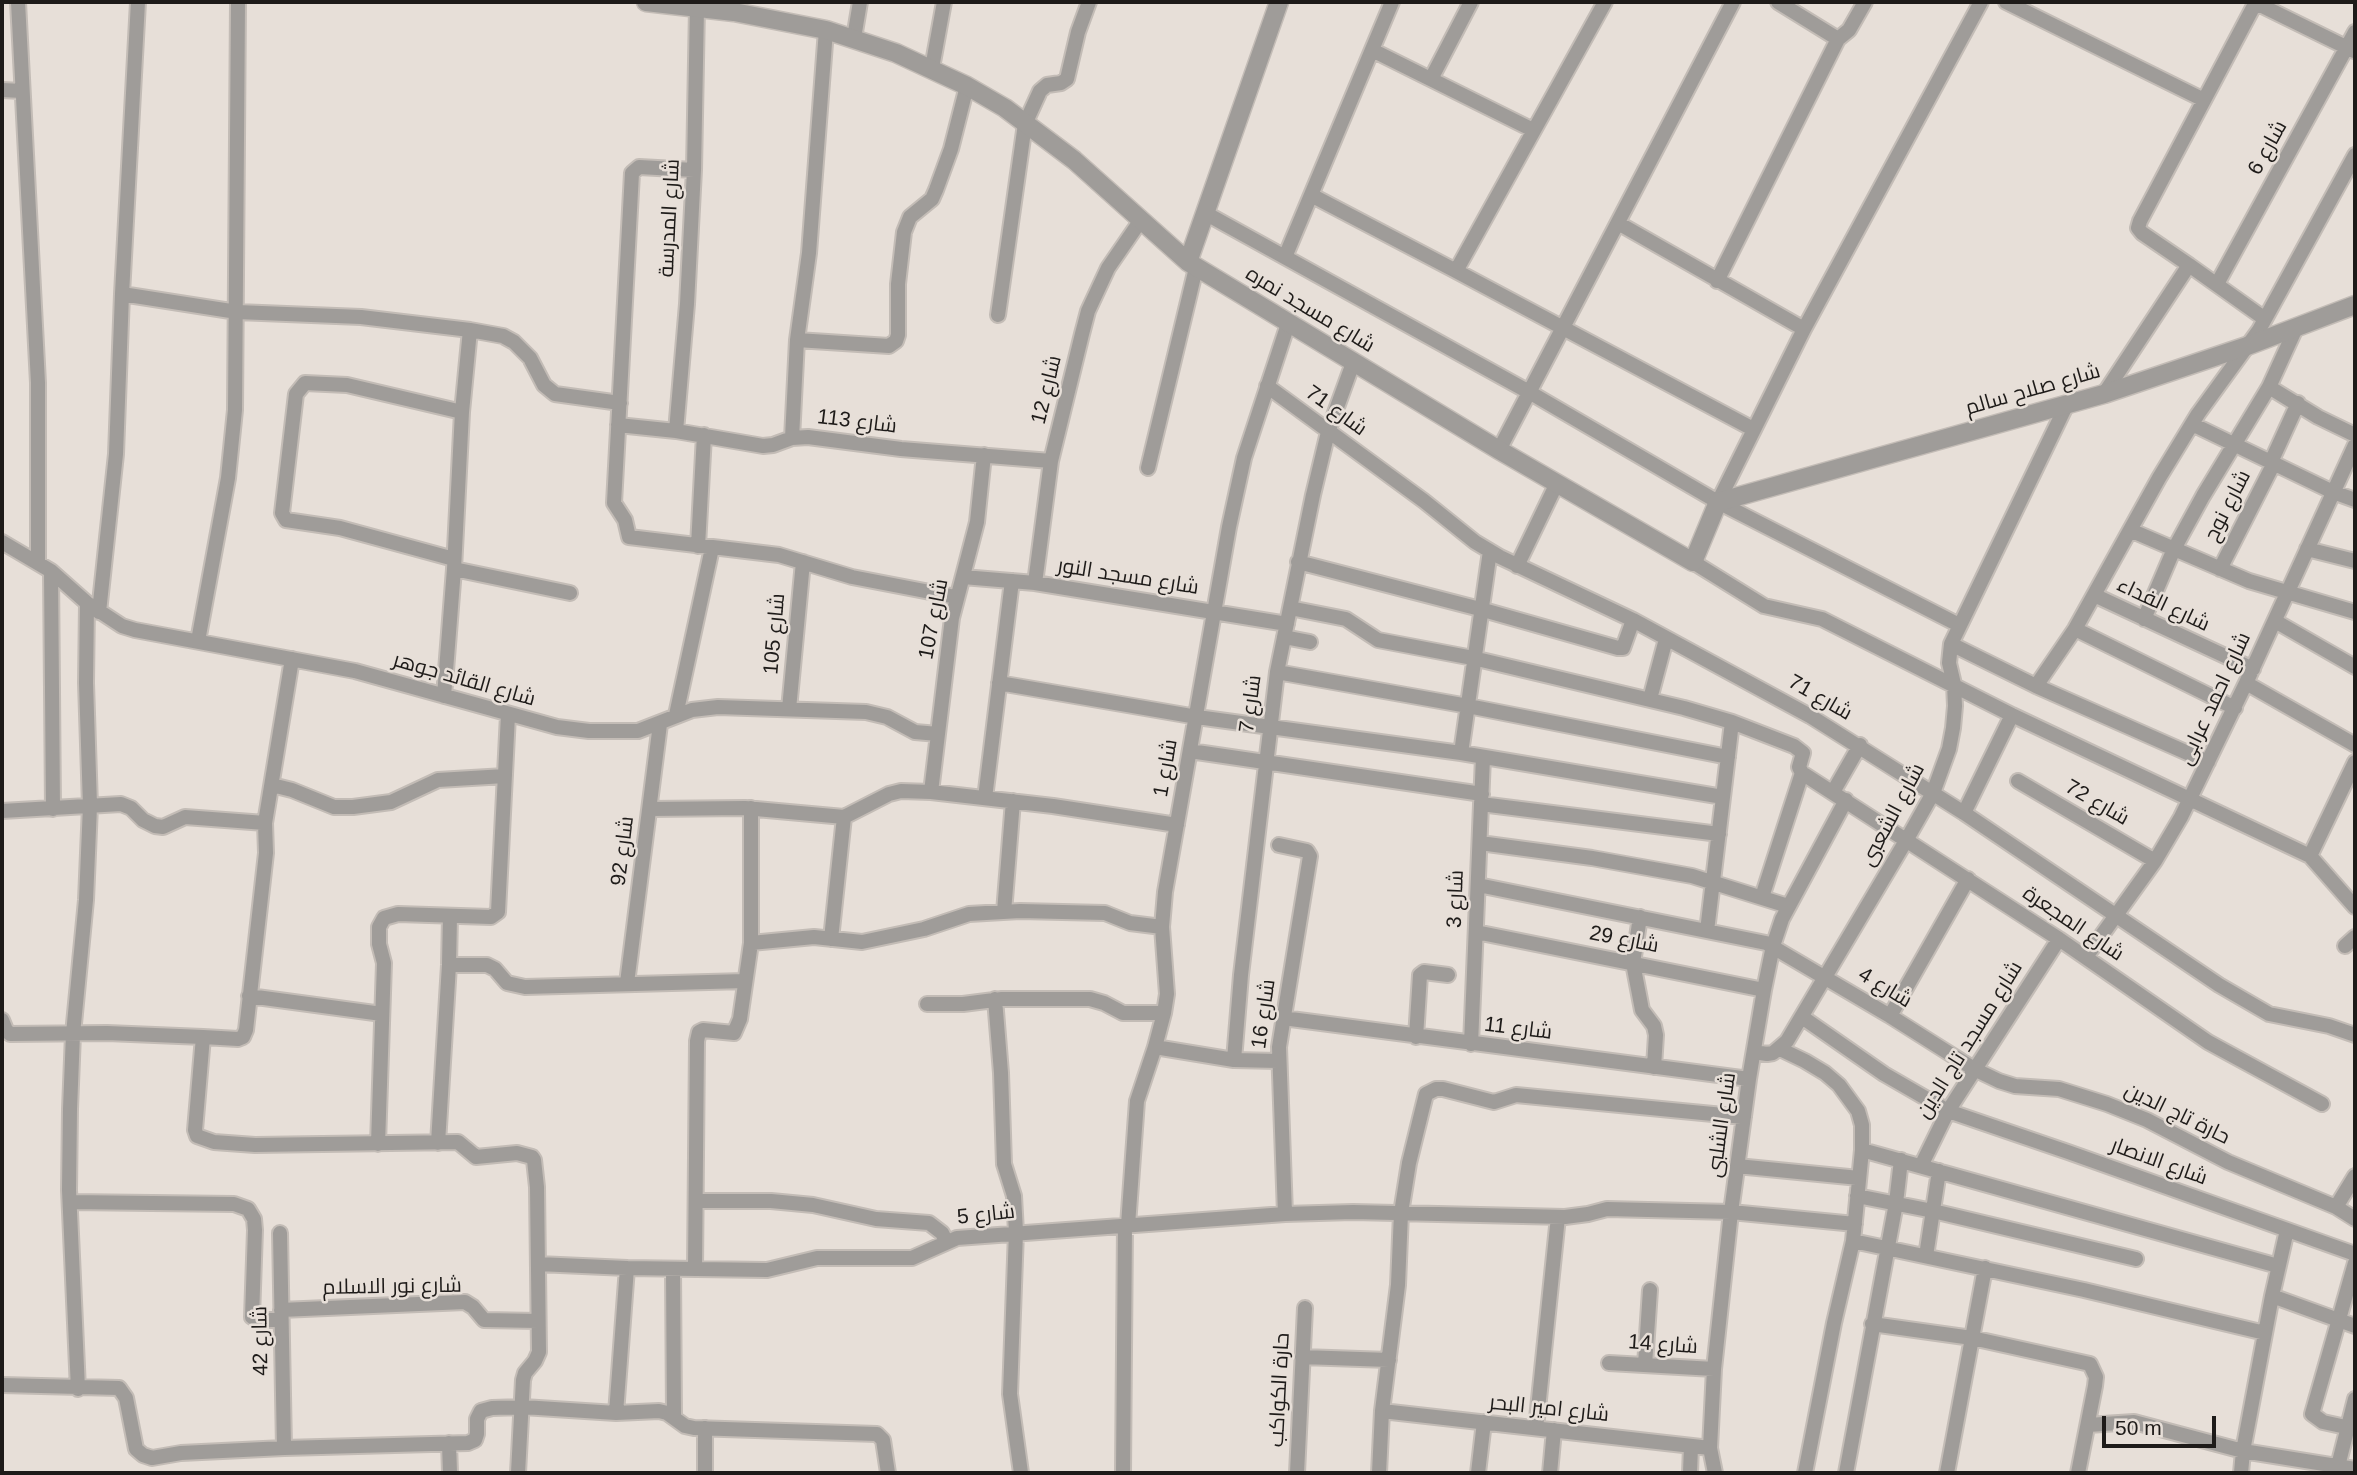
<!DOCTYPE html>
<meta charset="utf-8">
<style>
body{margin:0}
#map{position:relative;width:2357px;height:1475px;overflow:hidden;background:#e7dfd8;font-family:Helvetica,sans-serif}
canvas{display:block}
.frame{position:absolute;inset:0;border:4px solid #1e1b19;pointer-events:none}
.scale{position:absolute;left:2102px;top:1416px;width:114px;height:32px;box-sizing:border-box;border:4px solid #1e1b19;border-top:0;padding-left:9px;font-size:21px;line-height:24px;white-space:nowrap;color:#1e1b19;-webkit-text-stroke:5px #e7dfd8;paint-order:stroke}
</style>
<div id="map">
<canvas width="2357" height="1475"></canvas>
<div class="frame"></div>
<div class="scale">50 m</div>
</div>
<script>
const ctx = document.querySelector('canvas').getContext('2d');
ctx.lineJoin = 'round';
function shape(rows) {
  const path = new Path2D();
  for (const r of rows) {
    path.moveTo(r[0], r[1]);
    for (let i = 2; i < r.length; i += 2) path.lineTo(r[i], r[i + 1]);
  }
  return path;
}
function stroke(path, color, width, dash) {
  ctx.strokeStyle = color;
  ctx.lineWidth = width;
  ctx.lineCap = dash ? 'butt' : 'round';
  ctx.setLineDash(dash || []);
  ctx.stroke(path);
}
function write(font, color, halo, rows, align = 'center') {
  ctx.font = font + ' Helvetica,Cairo,sans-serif';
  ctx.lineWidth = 5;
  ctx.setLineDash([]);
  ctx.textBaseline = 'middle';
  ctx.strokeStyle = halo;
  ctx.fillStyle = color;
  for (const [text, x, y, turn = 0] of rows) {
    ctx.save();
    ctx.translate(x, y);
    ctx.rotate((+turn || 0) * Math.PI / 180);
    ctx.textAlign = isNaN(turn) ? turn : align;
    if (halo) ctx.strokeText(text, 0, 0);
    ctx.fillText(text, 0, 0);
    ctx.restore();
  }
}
const minor = shape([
 [18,2,38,383,38,563],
 [1778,2,1838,39,1849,30,1865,2],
 [2006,2,2204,100],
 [2254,2,2354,51],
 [854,38,860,2],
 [1372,50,1533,130],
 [932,68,944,2],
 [1431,79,1471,2],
 [2,90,22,91],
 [694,170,639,167,632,173,614,503,625,520,629,537,779,555,852,577,956,597],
 [1311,195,1456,271,1605,2],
 [1205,213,1529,392,1718,502,1959,625],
 [1618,223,1804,329],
 [1285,257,1392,2],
 [2189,265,2265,319],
 [1456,271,1753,429],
 [1717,281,1838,39],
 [2217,284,2355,32],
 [122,294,237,312,361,317,470,330,503,336,514,342,530,358,544,385,555,394,620,403],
 [998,315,1025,124,1040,91,1047,85,1061,83,1067,79,1078,32,1089,2],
 [797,340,889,346,896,341,898,335,898,284,904,232,910,217,932,199,936,190,951,149,967,86],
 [1267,386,1424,501,1475,542,1500,557,1633,620,1810,716,1964,813,2219,985,2269,1014,2329,1026,2355,1035],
 [2269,387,2318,417,2355,435],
 [2104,394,2189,265,2142,233,2138,228,2140,221,2256,2],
 [2192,424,2333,492,2355,500],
 [618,425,676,431,763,446,773,445,792,438,808,437,901,449,1051,461],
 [676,431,687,304,694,170,697,7],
 [792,438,797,340,809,253,826,30],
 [1499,450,1733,2],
 [2271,462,2298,403],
 [1148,468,1196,268],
 [1718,502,1804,329,1981,2],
 [2130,530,2249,581,2355,612],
 [2,542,51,571,87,603,122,626,135,630,355,671,557,727,589,731,638,731,692,710,718,707,866,712,887,717,915,732,938,734],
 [698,546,704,435],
 [2307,549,2355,561],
 [454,559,340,528,286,520,282,513,296,394,305,383,347,385,462,412],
 [1298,562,1480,609,1618,648,1623,648,1633,620],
 [1693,562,1764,606,1822,619,2012,715,2310,856,2355,907],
 [1517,566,1557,483],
 [454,569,570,593],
 [2220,569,2274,463],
 [51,571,53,809],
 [963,577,1035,583,1287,624],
 [1035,583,1051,461,1082,334,1088,311,1108,268,1141,220],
 [2094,595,2253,669],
 [1290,608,1346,619,1378,640,1473,658,1684,708,1732,722,1794,746,1803,753,1799,767,1802,773,1762,897],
 [99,612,116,454,122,294,138,2],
 [2144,619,2174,549,2203,496,2269,387,2296,328],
 [2275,621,2355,667],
 [2075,629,2235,708],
 [1284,637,1310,642],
 [198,641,228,478,235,410,238,2],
 [1951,644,2036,686,2208,762],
 [292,659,265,823,266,853,246,1030,243,1037,238,1039,203,1037,195,1130,197,1136,214,1142,255,1145,458,1142,476,1157,517,1153,532,1157,534,1160,537,1187,539,1352,535,1361,525,1373,523,1380,518,1473],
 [1277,672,1468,706,1728,757],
 [999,683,1197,717,1461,753,1723,797],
 [2246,683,2355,745],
 [2036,686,2075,629,2159,478,2198,414,2259,330,2355,155],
 [444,696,454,569,462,412,470,330],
 [1650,699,1666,639],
 [789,709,803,562],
 [676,715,712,548],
 [1190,751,1482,794],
 [1461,753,1490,551],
 [1802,773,2059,939,2208,1042,2322,1104],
 [2018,781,2155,861],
 [272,785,292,790,334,807,353,807,391,802,438,780,505,776],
 [931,792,952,618,977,522,984,455],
 [1833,792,1860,745],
 [985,798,1012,581],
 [1481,804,1719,834],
 [650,809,745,808,844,817,889,794,901,791,931,792,1053,806,1177,825],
 [2,811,121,804,131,808,143,820,155,826,163,827,185,817,265,823],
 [1964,813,2012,715],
 [1480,843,1592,858,1692,876,1788,906],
 [1279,845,1307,851,1310,856,1279,1047,1285,1214],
 [2310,856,2355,762],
 [1478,885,1766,943,1890,1016,1974,1069,1999,1081,2015,1086,2059,1089,2107,1104,2147,1120,2228,1162,2336,1207,2355,1219],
 [1004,912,1013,801],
 [1640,917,1633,963,1642,1010,1654,1026,1656,1035,1654,1067],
 [1707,931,1732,722],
 [1476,932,1764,990],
 [831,939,844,817],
 [751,943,814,937,862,942,924,929,969,914,1020,911,1105,913,1130,923,1162,927],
 [2345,946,2355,937],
 [2086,957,2155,861,2181,817,2246,683,2355,445],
 [449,965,487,965,495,969,507,983,525,987,745,981],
 [627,983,660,724],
 [249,996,382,1014],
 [995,999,1001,1073,1004,1164,1014,1196,1016,1232,1010,1394,1021,1473],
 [927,1004,963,1004,1002,999,1090,999,1104,1003,1123,1013,1164,1013],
 [1890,1016,1968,879],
 [1802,1017,1884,1074,1948,1111,2068,1152,2355,1254],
 [1283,1018,1749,1079],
 [2,1020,6,1030,10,1034,107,1033,203,1037],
 [1416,1037,1420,975,1424,972,1448,975],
 [1471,1044,1483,757],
 [1155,1047,1234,1060,1278,1061],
 [1780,1049,1805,1061,1825,1073,1839,1085,1858,1111,1862,1125,1862,1150,1853,1241,1834,1323,1805,1473],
 [1754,1052,1767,1054,1773,1053,1787,1041,1907,839,1933,793,1949,749,1953,728,1955,706,1954,684,1949,663,1951,644,2066,406],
 [1234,1060,1241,975,1277,672,1313,495,1328,432,1353,363],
 [438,1143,449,965,450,916],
 [378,1144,384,963,379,944,379,927,384,918,398,914,491,917,498,912,508,715],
 [1862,1150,2278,1266],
 [1737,1166,1859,1178],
 [1921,1166,1948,1111,2059,939],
 [1857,1196,1933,1211,2136,1259],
 [696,1201,771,1201,813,1205,876,1219,929,1223,942,1233,946,1241],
 [70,1202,234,1204,248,1209,254,1219,255,1230,252,1317,260,1321,281,1319],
 [2336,1207,2355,1176],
 [1128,1225,1137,1101,1155,1047,1164,1013,1167,994,1162,927,1165,892,1229,527,1244,458,1288,324],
 [280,1233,284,1448],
 [1853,1241,2084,1290,2265,1333],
 [1926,1256,1939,1171],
 [2355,1263,2312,1414,2323,1422,2355,1429],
 [538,1264,627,1268,767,1270,817,1258,912,1258,957,1238,1285,1214,1353,1212,1565,1217,1588,1214,1607,1209,1731,1212,1855,1224],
 [673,1269,674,1416],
 [695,1269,697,1041,699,1032,703,1030,734,1033,740,1019,751,943,751,808],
 [2272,1296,2355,1326],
 [281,1310,465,1302,473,1307,484,1320,538,1321],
 [1872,1324,1972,1338,2090,1364,2096,1377,2095,1386,2078,1473],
 [1302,1357,1389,1360],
 [1609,1363,1714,1369],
 [1645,1365,1650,1290],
 [2,1385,119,1388,126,1398,136,1449,143,1455,152,1458,181,1453,284,1448,468,1443,475,1440,477,1434,477,1419,481,1411,492,1408,523,1407,616,1413,659,1411,667,1413,685,1426,694,1428,877,1434,883,1440,888,1473],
 [78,1389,69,1190,70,1109,73,1034,86,900,90,806,86,683,87,603],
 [1382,1411,1710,1448],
 [616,1413,627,1268],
 [2088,1425,2134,1422,2243,1451,2355,1469],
 [1536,1428,1558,1217],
 [449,1443,450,1473],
 [2338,1466,2355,1399],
 [705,1473,705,1428],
 [1123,1473,1125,1225],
 [1297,1473,1305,1308],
 [1379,1473,1382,1411,1398,1285,1401,1213,1409,1163,1426,1094,1436,1089,1443,1089,1494,1102,1516,1095,1744,1117],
 [1478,1473,1484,1422],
 [1550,1473,1554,1430],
 [1690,1473,1691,1446],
 [1715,1473,1710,1448,1714,1369,1731,1212,1749,1079,1764,990,1773,946,1782,919,1846,800],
 [1846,1473,1896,1203,1901,1160],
 [1947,1473,1985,1268],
 [2241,1473,2243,1451,2272,1296,2287,1230]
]);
const tertiary = shape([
 [646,2,734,12,826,30,896,53,967,86,1005,108,1074,160,1188,262,1499,450,1693,562,1718,502,2104,394,2247,346,2355,305],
 [1188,262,1279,2]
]);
const streetNames = [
 ["شارع 6",2268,148,-61],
 ["شارع المدرسة",670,218,-87],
 ["شارع مسجد نمره",1310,310,31],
 ["شارع 12",1047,390,-76],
 ["شارع صلاح سالم",2033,390,-16],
 ["شارع 71",1336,411,36],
 ["شارع 113",857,422,7],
 ["شارع نوح",2228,506,-63],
 ["شارع مسجد النور",1128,577,9],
 ["شارع الفداء",2163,605,25],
 ["شارع 107",934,619,-79],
 ["شارع 105",775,634,-85],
 ["شارع القائد جوهر",464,680,16],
 ["شارع 71",1820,698,30],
 ["شارع احمد عرابى",2215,699,-65],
 ["شارع 7",1251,704,-82],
 ["شارع 1",1166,768,-80],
 ["شارع 72",2097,803,30],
 ["شارع الشعبى",1893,815,-62],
 ["شارع 92",623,851,-83],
 ["شارع 3",1456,899,-88],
 ["شارع المجعرة",2073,924,34],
 ["شارع 29",1624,940,11],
 ["شارع 4",1885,988,31],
 ["شارع 16",1264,1014,-82],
 ["شارع 11",1518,1029,7],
 ["شارع مسجد تاج الدين",1970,1040,-58],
 ["حارة تاج الدين",2177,1114,26],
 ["شارع الشلبى",1722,1125,-82],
 ["شارع الانصار",2159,1162,20],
 ["شارع 5",986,1215,-6],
 ["شارع نور الاسلام",392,1287,-1],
 ["شارع 42",261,1341,-91],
 ["شارع 14",1663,1345,4],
 ["حارة الكواكب",1280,1390,-87],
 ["شارع امير البحر",1549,1409,6]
];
stroke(minor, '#c3bcb6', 18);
stroke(tertiary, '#c3bcb6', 21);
stroke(minor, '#9f9c99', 14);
stroke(tertiary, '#9f9c99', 18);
write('21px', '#1e1b19', '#e7dfd8', streetNames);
</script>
